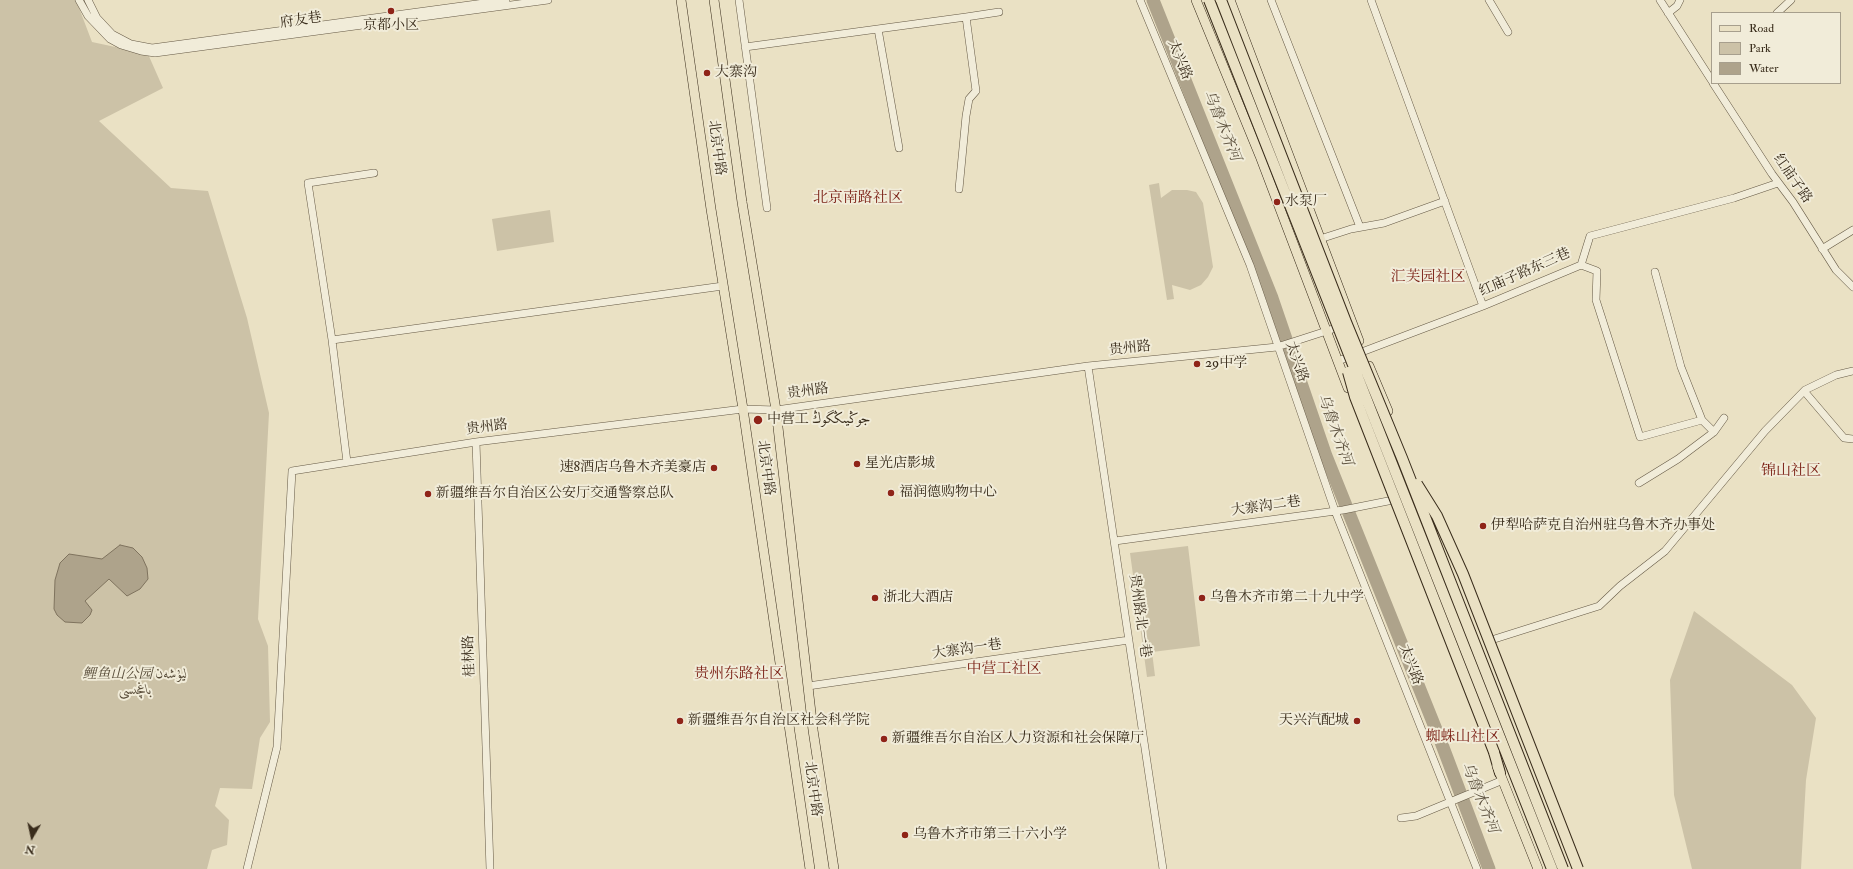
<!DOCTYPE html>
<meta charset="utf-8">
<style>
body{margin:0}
#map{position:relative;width:1853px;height:869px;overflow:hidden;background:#eae1c4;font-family:"IM FELL Double Pica",serif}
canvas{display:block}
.legend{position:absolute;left:1711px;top:12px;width:130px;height:72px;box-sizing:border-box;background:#f1ecd9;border:1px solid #a79f8d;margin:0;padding:5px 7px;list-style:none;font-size:12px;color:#392c1b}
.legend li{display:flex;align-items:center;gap:8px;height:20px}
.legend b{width:20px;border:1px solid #a79f8d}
.north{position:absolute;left:12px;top:817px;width:40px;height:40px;-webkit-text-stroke:3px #f1ecd9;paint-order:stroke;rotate:189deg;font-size:11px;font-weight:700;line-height:16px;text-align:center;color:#392c1b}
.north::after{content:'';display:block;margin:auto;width:14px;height:18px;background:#392c1b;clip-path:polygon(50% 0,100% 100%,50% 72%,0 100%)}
</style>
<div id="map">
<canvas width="1853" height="869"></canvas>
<ul class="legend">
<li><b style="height:5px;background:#eae1c4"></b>Road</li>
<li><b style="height:11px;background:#ccc2a7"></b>Park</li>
<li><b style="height:11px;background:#aea38b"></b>Water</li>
</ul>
<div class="north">N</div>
</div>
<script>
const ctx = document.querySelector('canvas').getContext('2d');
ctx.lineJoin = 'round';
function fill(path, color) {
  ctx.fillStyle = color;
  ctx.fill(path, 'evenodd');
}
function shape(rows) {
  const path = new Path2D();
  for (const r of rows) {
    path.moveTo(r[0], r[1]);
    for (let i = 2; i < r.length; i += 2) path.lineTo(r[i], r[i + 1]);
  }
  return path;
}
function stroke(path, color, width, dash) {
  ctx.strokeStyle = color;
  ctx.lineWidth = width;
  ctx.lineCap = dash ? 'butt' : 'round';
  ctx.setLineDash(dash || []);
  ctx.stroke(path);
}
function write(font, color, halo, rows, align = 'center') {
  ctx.font = font + ' "IM FELL Double Pica",Amiri,"Noto Serif SC",serif';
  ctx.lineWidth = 4;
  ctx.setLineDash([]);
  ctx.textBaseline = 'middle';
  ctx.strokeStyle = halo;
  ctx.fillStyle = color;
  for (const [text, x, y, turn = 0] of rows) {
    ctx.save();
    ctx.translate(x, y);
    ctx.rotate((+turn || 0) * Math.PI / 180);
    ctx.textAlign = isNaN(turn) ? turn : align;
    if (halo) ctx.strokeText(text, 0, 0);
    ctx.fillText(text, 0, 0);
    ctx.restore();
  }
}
const green = shape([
 [0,0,76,0,92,42,148,54,163,88,99,121,171,188,208,191,247,318,269,413,258,619,268,646,270,722,260,738,252,789,220,788,215,806,229,820,227,845,212,850,207,869,0,869],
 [1159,183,1161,198,1172,190,1187,190,1196,192,1203,203,1213,267,1208,277,1201,285,1190,290,1172,285,1174,299,1167,300,1149,185],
 [550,210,554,242,497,251,492,219],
 [1188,546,1200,646,1152,652,1155,676,1147,677,1130,553],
 [1694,611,1792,685,1816,718,1806,780,1801,869,1692,869,1674,795,1670,680]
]);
const water = shape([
 [120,545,133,548,142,557,147,568,148,579,140,589,127,596,109,579,85,601,92,610,90,615,82,623,65,622,57,615,54,609,55,580,60,563,69,554,102,559,120,545]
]);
const river = shape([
 [1153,0,1272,298,1326,456,1441,742,1489,869]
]);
const minor = shape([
 [79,0,88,16,110,39,121,45,141,51,155,53,548,0],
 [88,0,97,18,112,34,131,44,152,48,506,0],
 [739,0,767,208],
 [1140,0,1250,265,1335,511,1477,869],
 [1271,0,1360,227],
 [1371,0,1483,306],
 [1489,0,1508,32],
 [1660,0,1712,81],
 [1668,13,1677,6,1680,0],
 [1777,13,1791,0],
 [878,29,899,148],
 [745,47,966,17,999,12],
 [1713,83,1772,174,1793,202,1836,270,1853,287],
 [959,189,966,116,969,99,976,91,966,17],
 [1320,239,1351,229,1384,223,1445,201],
 [1822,249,1853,230],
 [1581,265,1597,271,1596,300,1640,437,1702,420],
 [1655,272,1681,367,1702,420,1714,432],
 [332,340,723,286],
 [1338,361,1483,306,1581,265,1590,236,1734,198,1778,183],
 [1088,366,1163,869],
 [1804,391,1844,438,1853,439],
 [476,442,490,869],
 [347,462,332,340,308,183,374,173],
 [1639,483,1678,459,1714,432,1724,418],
 [1115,541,1343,510,1393,500,1419,491],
 [1485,642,1599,606,1620,586,1665,551,1765,431,1805,390,1836,375,1853,371],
 [808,686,1129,640],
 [1401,818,1416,816,1503,780],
 [247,869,277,747,292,471,476,442,743,409,776,410,1088,366,1277,347,1342,326]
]);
const major = shape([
 [681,0,711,209,743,409,810,869],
 [714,0,742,202,776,410,813,730,834,869],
 [1196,0,1260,156,1348,388],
 [1230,0,1359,341],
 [1369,366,1388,411],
 [1427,509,1460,584,1571,869],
 [1497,766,1538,869]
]);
const highway = shape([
 [1494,752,1500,773]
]);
const highwayBridge = shape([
 [1209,0,1552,869],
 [1221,0,1346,322,1402,458,1563,869],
 [1348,372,1355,397,1494,752],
 [1417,484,1437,516,1463,574,1578,869]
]);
const markers = [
 [391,11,4,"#8f2418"],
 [707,73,4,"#8f2418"],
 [1277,202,4,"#8f2418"],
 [1197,364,4,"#8f2418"],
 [758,420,5,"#8f2418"],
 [857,464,4,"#8f2418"],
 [714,468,4,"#8f2418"],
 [891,493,4,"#8f2418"],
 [428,494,4,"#8f2418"],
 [1483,526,4,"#8f2418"],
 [875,598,4,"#8f2418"],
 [1202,598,4,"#8f2418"],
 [680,721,4,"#8f2418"],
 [1357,721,4,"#8f2418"],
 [884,739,4,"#8f2418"],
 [905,835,4,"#8f2418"]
];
const streetNames = [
 ["府友巷",301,21,-8],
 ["太兴路",1179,60,68],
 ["北京中路",716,148,82],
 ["红庙子路",1792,179,55],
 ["红庙子路东三巷",1525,273,-24],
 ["贵州路",1130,349,-6],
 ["太兴路",1296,362,71],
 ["贵州路",808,392,-8],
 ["贵州路",487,428,-7],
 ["北京中路",765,468,82],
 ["大寨沟二巷",1266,507,-8],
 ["贵州路北一巷",1139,616,82],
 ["大寨沟一巷",967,650,-8],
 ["桂林路",470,656,-92],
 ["太兴路",1410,665,69],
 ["北京中路",812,789,82]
];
const poiNames = [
 ["京都小区",391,26,"center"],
 ["大寨沟",715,73],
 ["水泵厂",1285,202],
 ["29中学",1205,364],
 ["中营工 جوڭيىڭگوڭ",767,420],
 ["星光店影城",865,464],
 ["速8酒店乌鲁木齐美豪店",706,468,"right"],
 ["福润德购物中心",899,493],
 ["新疆维吾尔自治区公安厅交通警察总队",436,494],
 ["伊犁哈萨克自治州驻乌鲁木齐办事处",1491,526],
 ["浙北大酒店",883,598],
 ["乌鲁木齐市第二十九中学",1210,598],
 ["新疆维吾尔自治区社会科学院",688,721],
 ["天兴汽配城",1349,721,"right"],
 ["新疆维吾尔自治区人力资源和社会保障厅",892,739],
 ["乌鲁木齐市第三十六小学",913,835]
];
const parkNames = [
 ["鲤鱼山公园 ليۇشەن",135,675],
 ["باغچىسى",135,691]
];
const waterNames = [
 ["乌鲁木齐河",1221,126,68],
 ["乌鲁木齐河",1334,430,70],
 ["乌鲁木齐河",1479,798,68]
];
const neighbourhoodNames = [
 ["北京南路社区",858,199],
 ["汇芙园社区",1428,278],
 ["锦山社区",1791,472],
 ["中营工社区",1004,670],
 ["贵州东路社区",739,675],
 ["蜘蛛山社区",1463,738]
];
fill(green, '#ccc2a7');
fill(water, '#aea38b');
stroke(water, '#7f735e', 1);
stroke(river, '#aea38b', 13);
stroke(minor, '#655945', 8);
stroke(major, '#392c1b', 10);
stroke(highway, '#392c1b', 12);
stroke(minor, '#f1ecd9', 7);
stroke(major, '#eae1c4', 9);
stroke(highway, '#eae1c4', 10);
stroke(highwayBridge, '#392c1b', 12, []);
stroke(highwayBridge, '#eae1c4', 10);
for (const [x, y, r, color] of markers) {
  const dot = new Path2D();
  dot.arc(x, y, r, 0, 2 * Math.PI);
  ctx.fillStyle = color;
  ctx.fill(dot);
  stroke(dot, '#f1ecd9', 1.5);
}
write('14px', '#392c1b', '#f1ecd9', streetNames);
write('14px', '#392c1b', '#f1ecd9', poiNames, 'left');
write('italic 14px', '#564a37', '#f1ecd9', parkNames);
write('italic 15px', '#5c503d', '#f1ecd9', waterNames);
write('15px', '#7a1f14', '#f1ecd9', neighbourhoodNames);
</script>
